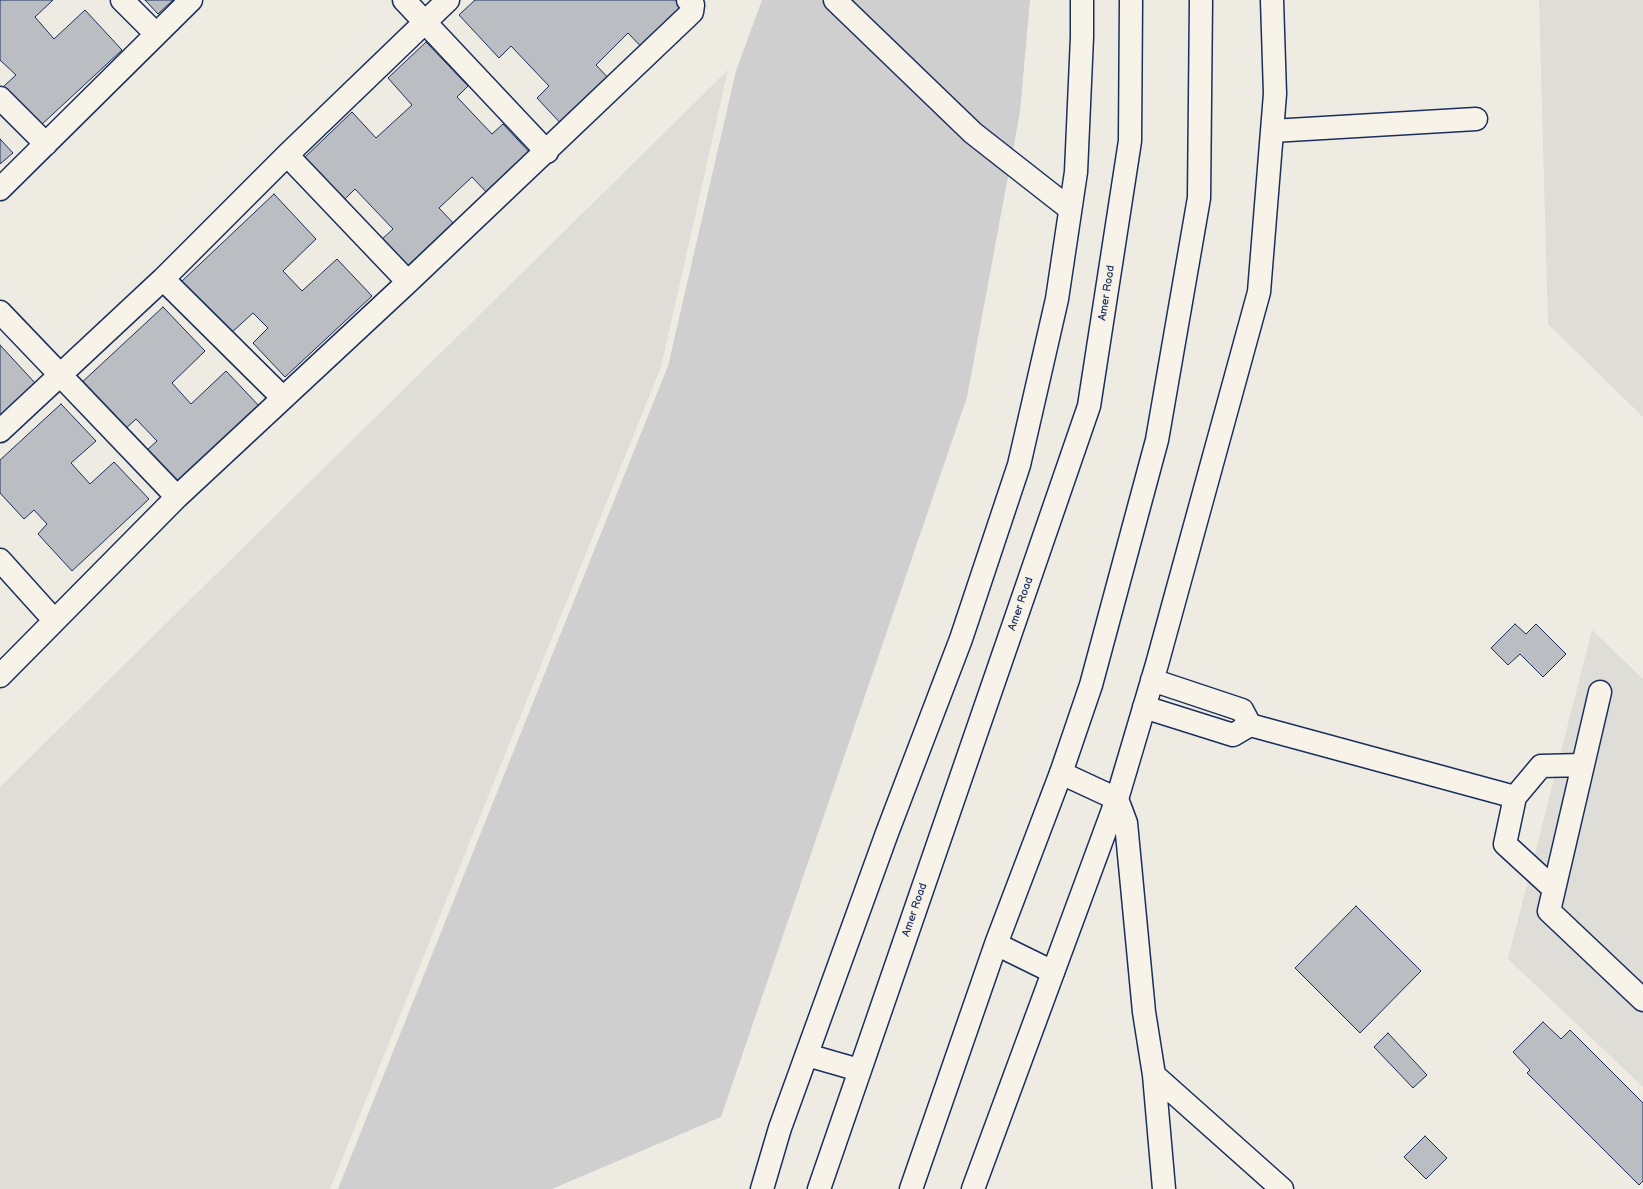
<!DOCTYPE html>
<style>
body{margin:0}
canvas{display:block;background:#eeebe2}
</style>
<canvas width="1643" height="1189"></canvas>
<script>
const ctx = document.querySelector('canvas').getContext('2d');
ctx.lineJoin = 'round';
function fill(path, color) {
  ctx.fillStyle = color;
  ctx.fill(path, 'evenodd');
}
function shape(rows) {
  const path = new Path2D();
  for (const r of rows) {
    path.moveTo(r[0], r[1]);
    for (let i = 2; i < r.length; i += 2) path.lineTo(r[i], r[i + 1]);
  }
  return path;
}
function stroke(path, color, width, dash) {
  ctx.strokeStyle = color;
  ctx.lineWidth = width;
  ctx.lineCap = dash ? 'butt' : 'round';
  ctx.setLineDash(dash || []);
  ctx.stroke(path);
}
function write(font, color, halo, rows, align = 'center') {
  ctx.font = font + ' "Balsamiq Sans",sans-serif';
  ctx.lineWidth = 3;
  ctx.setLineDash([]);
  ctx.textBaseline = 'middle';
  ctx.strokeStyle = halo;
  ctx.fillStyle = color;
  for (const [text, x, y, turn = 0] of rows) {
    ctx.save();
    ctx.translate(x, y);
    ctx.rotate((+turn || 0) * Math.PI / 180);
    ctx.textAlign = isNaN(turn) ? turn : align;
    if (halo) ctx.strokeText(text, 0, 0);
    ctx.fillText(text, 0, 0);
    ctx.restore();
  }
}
const built = shape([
 [1539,0,1643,0,1643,417,1548,324],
 [728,70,661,367,330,1189,0,1189,0,787],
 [1592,630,1643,679,1643,1087,1508,959]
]);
const green = shape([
 [762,0,1030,0,1020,112,967,397,721,1117,552,1189,338,1189,668,366,736,71]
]);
const building = shape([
 [0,0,53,0,35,17,54,39,85,10,122,50,40,126,3,87,16,75,0,60,0,0],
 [145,0,173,0,158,14,145,0],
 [475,0,678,0,689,11,646,52,628,33,596,65,613,83,565,128,537,98,549,86,511,46,499,58,459,15,475,0],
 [426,42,468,86,457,97,492,134,503,124,532,155,489,195,472,177,439,208,456,226,409,271,380,241,393,229,355,189,343,201,303,159,352,112,376,138,412,105,388,78,426,42],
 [0,139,13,153,0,164,0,139],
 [274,194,316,239,283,271,302,291,337,259,372,296,285,377,253,343,268,328,253,313,230,334,181,282,274,194],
 [163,307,205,351,172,383,191,404,226,371,261,408,179,485,147,450,157,441,136,419,123,431,79,385,163,307],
 [0,345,36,384,0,417,0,345],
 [61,404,96,441,71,463,90,484,114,462,149,499,72,571,38,534,47,524,34,510,24,519,0,493,0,460,61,404],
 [1515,624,1526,634,1536,624,1566,654,1543,677,1520,654,1508,665,1491,648,1515,624],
 [1356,906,1421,971,1360,1033,1295,968,1356,906],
 [1543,1022,1561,1039,1570,1030,1643,1103,1643,1181,1639,1185,1527,1073,1530,1070,1513,1052,1543,1022],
 [1388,1033,1427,1075,1413,1088,1374,1047,1388,1033],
 [1425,1136,1447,1158,1426,1179,1404,1157,1425,1136]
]);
const minor = shape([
 [122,0,156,34],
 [404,0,547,152],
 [835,0,973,133,1070,209],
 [0,98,46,144],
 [1272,131,1476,119],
 [287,155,408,282],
 [0,189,191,0],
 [163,279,283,398],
 [0,312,177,497],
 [0,431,163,279,287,155,448,0],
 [0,560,54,620],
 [0,676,177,497,408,282,692,12,693,5,688,0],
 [1152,680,1242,710,1250,725,1515,797],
 [1600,692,1549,911,1643,1000],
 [1144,707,1233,735,1250,725],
 [1061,773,1117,799,1126,823,1144,1012,1154,1075,1164,1189],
 [1554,889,1505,844,1515,797,1541,766,1583,765],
 [1154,1075,1282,1189],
 [762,1189,780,1128,887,833,961,639,1019,465,1057,299,1076,172,1082,37,1082,0],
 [973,1189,1117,799,1157,664,1259,292,1275,94,1272,0]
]);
const highway = shape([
 [996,944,1053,972],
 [807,1055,859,1070],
 [819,1189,1089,406,1130,141,1131,0],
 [911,1189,996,944,1061,773,1091,685,1157,440,1199,198,1201,0]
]);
const streetNames = [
 ["Amer Road",1107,293,-81],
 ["Amer Road",1021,604,-71],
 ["Amer Road",915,910,-71]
];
fill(built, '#deddd8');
fill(green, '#cfcfcf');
fill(building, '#babdc2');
stroke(building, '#1b2f5e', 1);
stroke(minor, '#1b2f5e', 25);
stroke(highway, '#1b2f5e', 25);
stroke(minor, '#f7f3e8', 22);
stroke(highway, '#f7f3e8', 22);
write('11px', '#1b2f5e', '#f7f3e8', streetNames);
</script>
